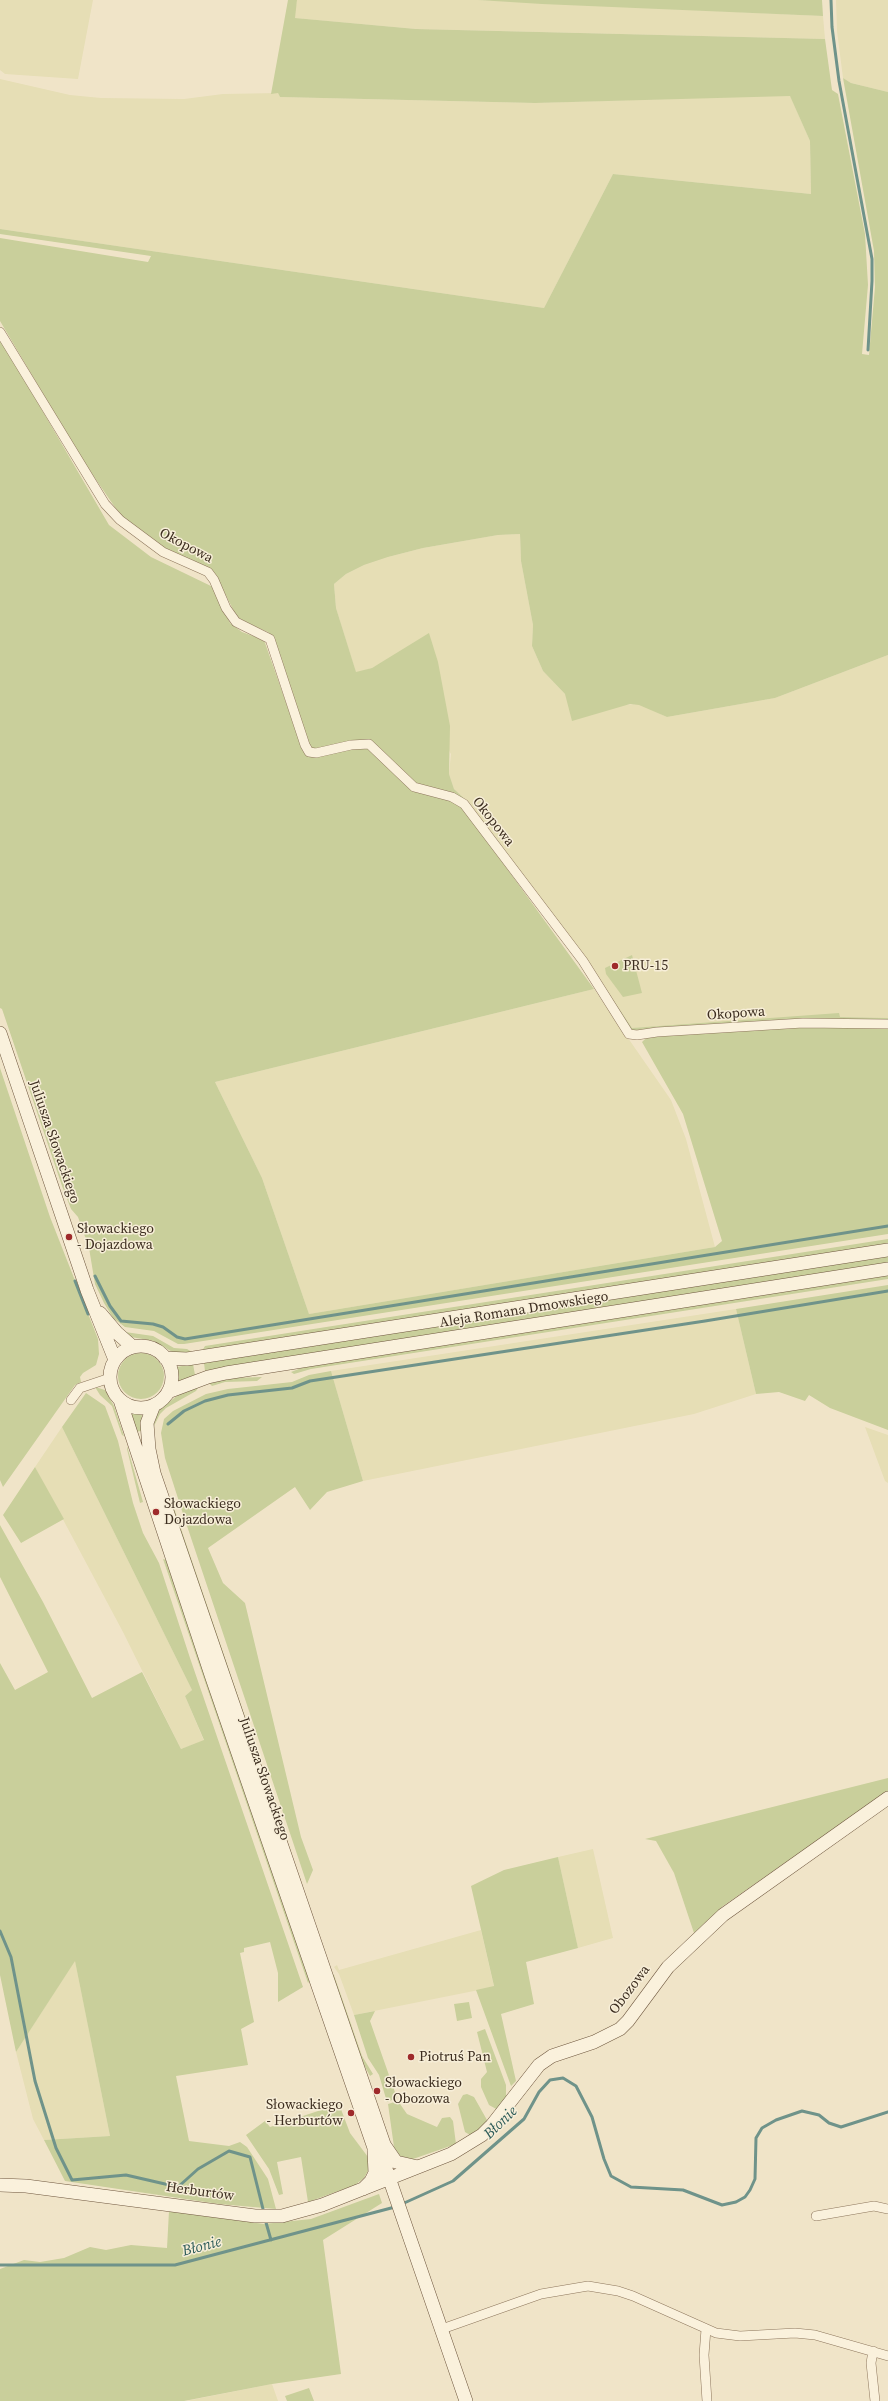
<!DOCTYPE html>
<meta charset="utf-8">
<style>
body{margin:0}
canvas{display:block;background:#f0e4c8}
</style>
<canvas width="888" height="2401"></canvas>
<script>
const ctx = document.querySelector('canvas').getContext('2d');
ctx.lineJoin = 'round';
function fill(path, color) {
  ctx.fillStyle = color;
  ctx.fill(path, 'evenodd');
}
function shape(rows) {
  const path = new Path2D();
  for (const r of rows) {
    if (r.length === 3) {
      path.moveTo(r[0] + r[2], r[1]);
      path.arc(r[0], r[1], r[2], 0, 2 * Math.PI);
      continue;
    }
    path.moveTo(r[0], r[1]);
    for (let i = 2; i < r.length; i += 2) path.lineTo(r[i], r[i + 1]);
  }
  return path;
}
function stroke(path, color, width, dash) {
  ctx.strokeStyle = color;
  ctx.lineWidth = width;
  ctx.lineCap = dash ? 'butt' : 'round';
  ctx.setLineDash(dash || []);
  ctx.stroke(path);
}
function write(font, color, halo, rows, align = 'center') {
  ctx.font = font + ' "Source Serif 4",serif';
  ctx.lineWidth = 3;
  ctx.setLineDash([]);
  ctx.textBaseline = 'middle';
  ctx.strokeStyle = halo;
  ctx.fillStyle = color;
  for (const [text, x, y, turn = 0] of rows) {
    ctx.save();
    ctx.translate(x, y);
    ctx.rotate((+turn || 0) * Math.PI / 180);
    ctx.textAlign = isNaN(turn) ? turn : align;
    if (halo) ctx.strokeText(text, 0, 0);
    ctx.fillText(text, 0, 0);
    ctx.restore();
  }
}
const farmland = shape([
 [0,0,93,0,78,79,5,74,0,70],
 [297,0,478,0,823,16,825,39,416,29,294,18],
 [836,0,888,0,888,92,851,83,843,78,837,31],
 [0,79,70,95,101,98,184,99,223,94,278,93,280,97,535,103,790,95,810,141,811,194,613,174,544,308,0,229],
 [520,534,521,561,533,625,532,646,543,671,565,694,620,705,639,704,667,717,775,698,888,655,888,1018,840,1017,632,1028,467,801,454,789,449,774,451,754,393,657,372,668,356,673,336,608,334,584,346,574,364,565,388,557,423,548,498,535],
 [594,989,671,1100,686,1139,715,1247,309,1314,262,1178,215,1082],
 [736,1309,756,1394,694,1414,363,1481,331,1371],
 [62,1427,192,1690,185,1696,204,1741,181,1749,123,1632,35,1467],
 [865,1427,888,1435,888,1483,885,1481],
 [593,1849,613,1938,578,1948,558,1857],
 [481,1930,494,1987,354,2015,339,1974,334,1967,337,1965,339,1970],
 [75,1960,110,2136,44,2140,33,2119,16,2052],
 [272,2384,278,2401,186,2401]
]);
const green = shape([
 [288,0,297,0,295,18,416,29,825,39,832,90,838,94,865,234,868,285,862,354,869,355,875,287,874,251,843,78,851,83,888,92,888,655,775,698,667,717,639,705,630,704,572,721,565,694,543,671,532,646,533,625,521,561,520,534,498,535,423,548,388,557,364,565,346,574,334,584,336,608,356,672,372,668,429,633,438,662,450,726,449,774,454,789,467,801,482,834,594,989,215,1082,262,1178,309,1314,715,1247,722,1241,683,1114,642,1042,648,1036,820,1026,888,1027,888,1234,184,1344,178,1344,154,1331,125,1327,113,1318,104,1303,95,1284,89,1248,78,1217,71,1209,62,1186,2,1009,0,1008,0,338,109,525,151,557,213,587,230,623,242,632,264,640,303,751,315,750,311,749,274,639,268,632,238,619,220,584,168,552,121,516,81,458,0,321,0,238,148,262,151,256,0,234,0,229,544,308,613,174,811,194,810,141,790,96,535,103,280,97,278,93,271,94],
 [478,0,822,0,823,16,542,4],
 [632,955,642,993,623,997,606,974,605,968],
 [604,986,632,1028,839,1013,840,1017,888,1018,888,1022,632,1032],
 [0,1068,50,1217,98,1339,99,1354,96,1365,83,1373,80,1377,81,1382,75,1385,3,1487,0,1480],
 [888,1239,888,1244,202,1351,205,1346],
 [888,1256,888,1263,205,1371,204,1363],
 [888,1275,888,1279,311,1369,294,1374,291,1372,309,1365],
 [888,1285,888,1430,830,1408,809,1395,805,1401,779,1392,756,1394,736,1309],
 [125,1332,153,1336,174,1348,187,1349,192,1352,174,1353,154,1341,131,1337],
 [141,1376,23],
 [193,1364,195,1375,177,1382,177,1367],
 [331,1371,363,1481,327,1492,310,1510,295,1487,208,1548,223,1583,245,1603,301,1837,313,1870,307,1884,184,1517,165,1458,161,1433,164,1419,173,1411,206,1394,228,1389,292,1382,309,1375],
 [262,1377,257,1381,225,1382,212,1386,208,1382,230,1378],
 [199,1386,196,1391,166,1408,160,1414,152,1430,159,1410,178,1395],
 [95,1387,105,1390,114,1406,124,1436,122,1435,112,1406,100,1395],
 [86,1393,105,1406,118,1441,133,1503,143,1533,159,1563,190,1658,303,1987,278,2002,278,1973,270,1942,244,1948,244,1952,240,1953,254,2022,241,2029,248,2065,176,2076,189,2141,229,2146,240,2142,247,2147,268,2179,276,2209,219,2204,65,2181,44,2140,110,2136,75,1961,16,2052,0,1975,0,1663,15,1690,48,1672,0,1577,0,1525,43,1602,92,1698,142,1672,181,1749,204,1740,185,1696,192,1690,62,1427],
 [129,1412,142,1414,141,1431,135,1432],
 [127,1446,143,1502,140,1503,127,1449],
 [35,1467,64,1519,21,1543,3,1515],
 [174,1508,292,1855,291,1860,173,1510],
 [163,1559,166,1560,310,1980,308,1983],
 [888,1778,888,1791,723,1906,694,1933,674,1873,656,1841,645,1839],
 [558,1857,578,1948,526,1962,534,2004,501,2014,516,2081,511,2086,476,1990,494,1986,471,1886,504,1870],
 [331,1973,334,1975,362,2056,373,2074,370,2076,360,2058],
 [469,2002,472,2018,457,2021,454,2004],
 [375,2011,370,2021,397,2098,387,2102,379,2075,368,2058,354,2015],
 [485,2029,506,2085,506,2099,498,2110,489,2105,481,2087,481,2079,487,2072,477,2032],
 [467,2094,474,2097,487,2120,483,2127,470,2135,465,2132,458,2104,463,2095],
 [398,2101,407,2114,437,2127,442,2118,450,2117,453,2121,456,2144,413,2159,400,2156,394,2147,388,2104],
 [339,2104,350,2133,368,2157,369,2169,364,2178,355,2185,308,2202,301,2157,277,2162,283,2194,279,2195,269,2169,246,2135,265,2121,270,2127],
 [379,2194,382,2203,323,2240,341,2374,272,2384,184,2401,0,2401,0,2269,24,2260,40,2262,64,2258,90,2247,106,2250,131,2245,167,2248,169,2211,264,2224,311,2219],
 [309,2388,314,2401,287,2401,285,2396]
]);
const stream = shape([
 [831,0,832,27,839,81,872,259,872,281,868,350],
 [95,1276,110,1306,121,1321,153,1324,163,1327,177,1337,185,1339,888,1226],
 [75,1281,88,1314],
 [168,1424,184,1411,205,1401,228,1395,292,1388,310,1381,705,1321,888,1291],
 [0,1931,11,1957,35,2081,56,2148,72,2180,126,2175,178,2187,198,2169,229,2151,250,2157,264,2213],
 [402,2204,453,2181,524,2119,539,2092,550,2080,563,2078,576,2086,592,2117,604,2159,611,2176,631,2187,683,2190,722,2205,736,2202,745,2197,750,2190,755,2179,756,2138,762,2128,776,2120,802,2111,819,2115,829,2123,841,2127,888,2112],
 [265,2219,271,2240],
 [0,2265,175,2265,395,2207]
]);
const street = shape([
 [0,332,105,504,120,520,163,552,208,572,214,580,226,608,236,622,270,639,305,745,309,752,316,753,351,745,369,744,414,787,452,797,464,804,583,961,629,1034,637,1035,657,1032,803,1023,888,1024],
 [71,1400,80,1388,110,1378],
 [816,2216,874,2206,888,2209],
 [442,2329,541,2294,588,2286,618,2291,633,2296,716,2333,740,2336,795,2333,815,2335,888,2356],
 [706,2329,704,2355,707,2401],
 [873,2351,871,2363,875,2401]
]);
const secondary = shape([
 [0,1033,87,1290,115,1360],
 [100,1313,117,1333,133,1347],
 [141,1377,31],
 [165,1358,187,1359,888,1250],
 [168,1392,208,1377,226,1373,888,1269],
 [120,1400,211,1675,318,1986,374,2148,385,2166,466,2401],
 [154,1405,147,1423,149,1449,154,1473,384,2144,385,2165],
 [385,2146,396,2162,418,2167],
 [0,2185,26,2186,255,2216,282,2216,322,2205,451,2154,482,2135,492,2125,539,2065,552,2056,594,2042,620,2029,628,2021,668,1967,723,1915,888,1798],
 [363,2189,371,2181,375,2173,374,2151]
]);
const markers = [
 [615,966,4,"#9e2a2b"],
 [69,1237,4,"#9e2a2b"],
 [156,1512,4,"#9e2a2b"],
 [411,2057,4,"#9e2a2b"],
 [377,2091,4,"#9e2a2b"],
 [351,2113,4,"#9e2a2b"]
];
const streetNames = [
 ["Okopowa",186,546,28],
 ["Okopowa",493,822,52],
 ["Okopowa",736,1014,-4],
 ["Juliusza Słowackiego",54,1142,71],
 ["Aleja Romana Dmowskiego",524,1310,-9],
 ["Juliusza Słowackiego",264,1779,71],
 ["Obozowa",630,1990,-53],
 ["Herburtów",200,2192,8]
];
const poiNames = [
 ["PRU-15",623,966],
 ["Słowackiego",77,1229],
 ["- Dojazdowa",77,1245],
 ["Słowackiego",164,1504],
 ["Dojazdowa",164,1520],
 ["Piotruś Pan",419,2057],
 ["Słowackiego",385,2083],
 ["- Obozowa",385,2099],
 ["Słowackiego",343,2105,"right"],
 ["- Herburtów",343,2121,"right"]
];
const waterNames = [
 ["Błonie",501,2123,-44],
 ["Błonie",202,2247,-15]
];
fill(farmland, '#e6deb5');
fill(green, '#c9cf9b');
stroke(stream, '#6f938a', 3);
stroke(street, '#8d765c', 10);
stroke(secondary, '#6f573f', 14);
stroke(street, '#faf1dc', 9);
stroke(secondary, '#faf1dc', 13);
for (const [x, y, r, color] of markers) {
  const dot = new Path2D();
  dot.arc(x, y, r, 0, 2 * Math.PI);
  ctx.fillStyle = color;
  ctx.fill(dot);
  stroke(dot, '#f7eed8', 1.5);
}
write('14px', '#3d2e20', '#f7eed8', streetNames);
write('14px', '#3d2e20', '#f7eed8', poiNames, 'left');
write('italic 15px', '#2f5d5a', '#f7eed8', waterNames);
</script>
